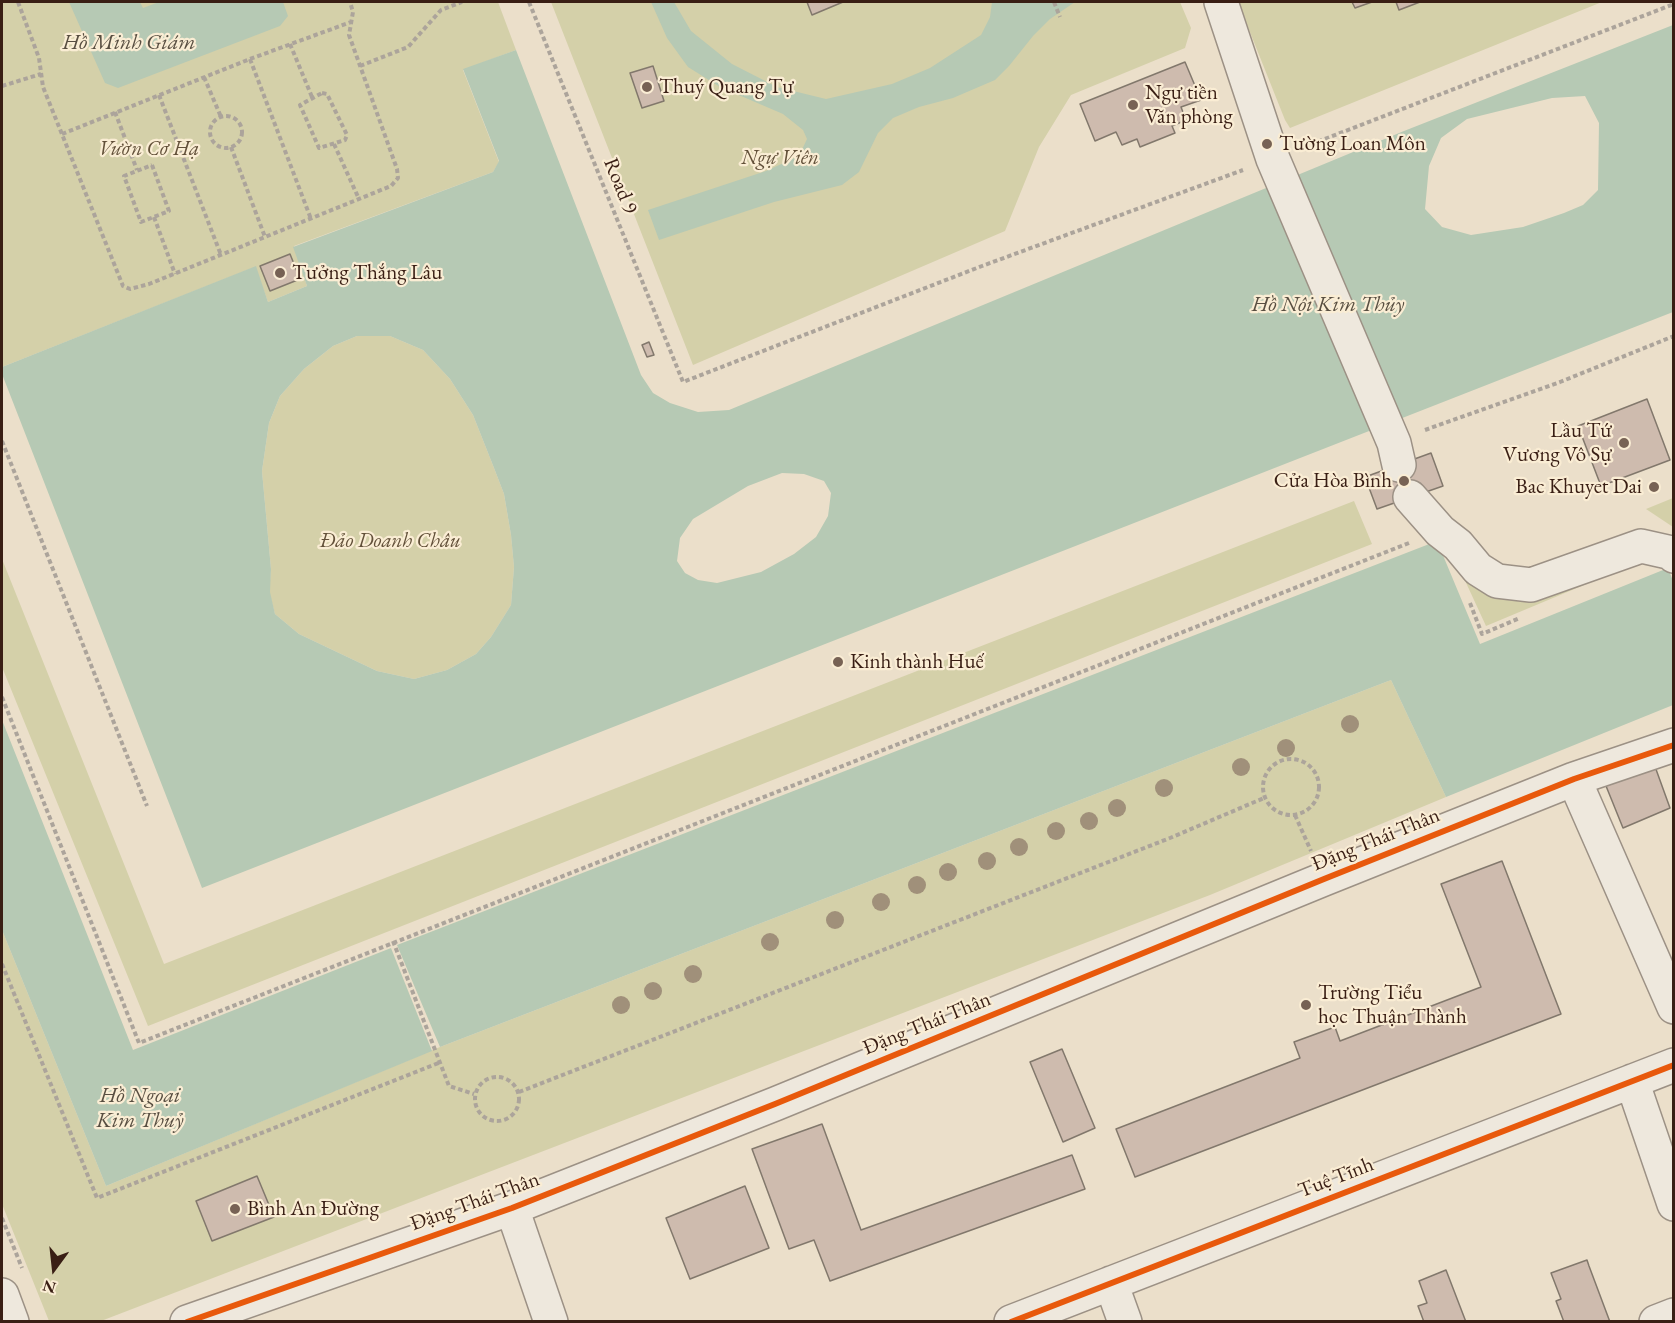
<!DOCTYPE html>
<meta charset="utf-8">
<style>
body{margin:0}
#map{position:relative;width:1675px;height:1323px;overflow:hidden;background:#ebdfca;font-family:"EB Garamond",serif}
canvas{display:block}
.frame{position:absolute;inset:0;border:3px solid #391e14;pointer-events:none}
.north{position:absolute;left:24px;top:1239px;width:60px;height:60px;-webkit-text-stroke:4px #faedd4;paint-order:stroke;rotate:195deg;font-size:16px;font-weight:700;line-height:24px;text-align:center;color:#391e14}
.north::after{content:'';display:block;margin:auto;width:21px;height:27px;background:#391e14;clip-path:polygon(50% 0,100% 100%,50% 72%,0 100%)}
</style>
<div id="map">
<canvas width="1675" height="1323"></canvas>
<div class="frame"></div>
<div class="north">N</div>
</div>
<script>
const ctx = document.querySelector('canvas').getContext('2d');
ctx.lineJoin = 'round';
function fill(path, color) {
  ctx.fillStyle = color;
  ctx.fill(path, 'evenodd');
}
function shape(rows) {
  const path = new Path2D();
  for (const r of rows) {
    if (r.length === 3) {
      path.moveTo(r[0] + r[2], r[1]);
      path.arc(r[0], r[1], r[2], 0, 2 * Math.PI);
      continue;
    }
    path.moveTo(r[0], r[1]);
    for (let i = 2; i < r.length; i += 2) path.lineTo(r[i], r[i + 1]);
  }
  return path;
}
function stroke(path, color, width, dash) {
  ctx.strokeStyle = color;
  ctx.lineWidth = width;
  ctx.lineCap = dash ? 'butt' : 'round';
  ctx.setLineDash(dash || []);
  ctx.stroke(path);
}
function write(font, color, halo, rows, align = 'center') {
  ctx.font = font + ' "EB Garamond",serif';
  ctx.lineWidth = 4.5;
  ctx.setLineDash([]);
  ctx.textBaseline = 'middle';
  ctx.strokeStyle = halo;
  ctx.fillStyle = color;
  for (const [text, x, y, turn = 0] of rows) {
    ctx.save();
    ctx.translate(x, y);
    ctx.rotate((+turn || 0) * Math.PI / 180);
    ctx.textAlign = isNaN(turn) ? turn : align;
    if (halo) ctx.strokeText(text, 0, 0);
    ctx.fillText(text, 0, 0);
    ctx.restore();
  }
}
const green = shape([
 [2,2,498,2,516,50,463,70,499,162,493,172,294,246,307,286,268,302,255,267,2,367],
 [551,2,1180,2,1191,28,1185,48,1071,95,1039,147,1005,231,693,365],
 [1238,2,1602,2,1290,128,1285,120],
 [357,336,390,336,423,350,450,379,473,415,494,468,504,494,511,535,514,567,511,605,491,637,476,654,447,670,414,679,377,671,299,634,275,614,269,592,271,569,262,471,269,423,280,396,304,369,333,346],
 [1673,498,1673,527,1646,509],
 [1354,501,1372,544,148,1026,2,667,2,559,164,964],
 [1639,562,1486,626,1462,574],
 [1391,680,1446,797,1210,895,101,1321,49,1321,2,1204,2,930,106,1186,440,1047]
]);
const water = shape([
 [69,2,140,2,143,8,159,2,283,2,288,16,280,26,118,88,105,83],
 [651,2,674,2,691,31,732,64,777,87,826,99,892,84,930,68,981,35,990,17,992,2,1075,2,1050,19,1033,36,1009,66,995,80,953,98,919,107,893,118,878,133,859,172,842,185,774,202,659,240,648,210,766,171,799,156,807,139,803,130,783,114,720,87,688,67,667,38],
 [1673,25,1673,312,202,888,2,374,2,367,256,266,268,302,307,286,293,247,493,172,499,161,463,69,516,50,641,375,653,393,670,403,698,412,729,410,1404,131],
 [1585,96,1599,123,1598,190,1583,205,1564,213,1523,227,1471,235,1442,227,1425,209,1429,166,1441,138,1467,119,1552,98],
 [357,336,390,336,423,350,450,379,473,415,494,468,504,494,511,535,514,567,511,605,491,637,476,654,447,670,414,679,377,671,299,634,275,614,270,592,271,569,262,471,269,423,280,396,304,369,333,346],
 [782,473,804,474,824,481,831,493,828,516,816,537,794,554,761,572,717,583,698,580,685,573,677,561,680,538,693,519,748,486],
 [1437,541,1480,644,1668,568,1673,581,1673,705,1446,797,1391,680,440,1047,397,945],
 [2,720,133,1050,391,948,432,1051,106,1186,2,930]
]);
const building = shape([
 [807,2,843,2,812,15,807,2],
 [1352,2,1372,2,1355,8,1352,2],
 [1396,2,1420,2,1399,10,1396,2],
 [1185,62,1201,100,1181,107,1186,120,1172,126,1175,133,1140,147,1137,139,1122,145,1116,132,1095,141,1080,104,1185,62],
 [653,66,664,101,642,108,630,73,653,66],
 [290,254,300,279,270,291,260,266,290,254],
 [649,342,654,355,647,357,642,345,649,342],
 [1647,399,1670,460,1601,486,1578,426,1647,399],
 [1431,453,1443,486,1377,509,1365,477,1431,453],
 [1653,761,1670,808,1623,828,1604,781,1653,761],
 [1502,861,1561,1014,1135,1177,1116,1129,1300,1058,1294,1042,1335,1027,1340,1041,1481,987,1441,884,1502,861],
 [1062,1049,1095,1128,1063,1142,1030,1062,1062,1049],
 [822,1124,861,1230,1072,1155,1085,1189,830,1281,814,1240,789,1249,752,1149,822,1124],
 [257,1176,274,1217,212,1241,196,1201,257,1176],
 [745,1186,769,1248,690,1279,666,1218,745,1186],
 [1587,1260,1589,1266,1610,1322,1564,1322,1556,1301,1561,1299,1551,1273,1587,1260],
 [1446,1270,1466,1322,1424,1322,1418,1306,1427,1303,1419,1281,1446,1270]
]);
const path = shape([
 [18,2,39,58,43,87,123,286,130,289,149,284,391,186,398,178,397,169,349,35,353,12,350,2],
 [529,2,683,382,982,266,1243,170],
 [1054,2,1060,17],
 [290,44,312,97],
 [250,59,311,219],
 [360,66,408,47,441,10,462,2],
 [204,77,221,117],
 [2,86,41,74],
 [322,93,327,94,347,135,345,140,319,148,300,105,322,93],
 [159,95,221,255],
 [115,112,137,170],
 [226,132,16],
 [62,134,250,59,351,22],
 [334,144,359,199],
 [231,147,265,237],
 [1304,147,1674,4],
 [152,165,169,211,141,222,124,176,152,165],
 [154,217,175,274],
 [1425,430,1560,382,1674,336],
 [2,441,147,806],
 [1470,603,1482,634,1520,618],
 [2,697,139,1043,1409,543],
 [1291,787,28],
 [1295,815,1311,851],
 [393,941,449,1086,474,1094],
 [2,964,97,1198,441,1062],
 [497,1099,22],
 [519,1092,1170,838,1264,798],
 [2,1218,22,1268]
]);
const minor = shape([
 [1221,2,1273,159,1394,443,1399,465],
 [1410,497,1440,531,1458,545,1478,569,1497,581,1531,585,1641,546,1672,553,1674,556],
 [1574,779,1674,1007],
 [1632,1081,1674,1204],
 [512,1208,551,1322],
 [1111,1283,1125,1322],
 [2,1295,12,1322],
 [187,1322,512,1208,775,1104,1324,879,1574,779,1674,745],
 [1011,1322,1674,1065],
 [1656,1322,1674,1315]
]);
const cycleway = shape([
 [187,1322,512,1208,775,1104,1324,879,1574,779,1674,745],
 [1011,1322,1674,1065]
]);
const trees = [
 [1350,724],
 [1286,748],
 [1241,767],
 [1164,788],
 [1117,808],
 [1089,821],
 [1056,831],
 [1019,847],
 [987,861],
 [948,872],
 [917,885],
 [881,902],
 [835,920],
 [770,942],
 [693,974],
 [653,991],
 [621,1005]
];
const markers = [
 [647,87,6,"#776254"],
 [1133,105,6,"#776254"],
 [1267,144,6,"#776254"],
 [280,273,6,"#776254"],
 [1624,443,6,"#776254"],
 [1404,481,6,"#776254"],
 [1654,487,6,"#776254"],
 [838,662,6,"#776254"],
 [1306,1005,6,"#776254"],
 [235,1209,6,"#776254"]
];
const poiNames = [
 ["Thuý Quang Tự",659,87],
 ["Ngự tiền",1145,93],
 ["Văn phòng",1145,117],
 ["Tường Loan Môn",1279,144],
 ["Tưởng Thắng Lâu",292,273],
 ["Lầu Tứ",1612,431,"right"],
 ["Vương Vô Sự",1612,455,"right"],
 ["Cửa Hòa Bình",1392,481,"right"],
 ["Bac Khuyet Dai",1642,487,"right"],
 ["Kinh thành Huế",850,662],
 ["Trường Tiểu",1318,993],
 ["học Thuận Thành",1318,1017],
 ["Bình An Đường",247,1209]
];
const parkNames = [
 ["Vườn Cơ Hạ",149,149],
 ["Ngự Viên",780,158],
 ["Đảo Doanh Châu",390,541]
];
const streetNames = [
 ["Road 9",620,186,68],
 ["Đặng Thái Thân",1376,840,-22],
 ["Đặng Thái Thân",927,1024,-22],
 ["Tuệ Tĩnh",1336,1178,-21],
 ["Đặng Thái Thân",475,1202,-20]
];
const waterNames = [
 ["Hồ Minh Giám",129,43],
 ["Hồ Nội Kim Thủy",1328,305],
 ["Hồ Ngoại",140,1096],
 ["Kim Thuỷ",140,1121]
];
fill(green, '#d4d0a9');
fill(water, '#b6c9b4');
fill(building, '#cebbae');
stroke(building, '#82786c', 1.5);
stroke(minor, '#9c9185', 36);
stroke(path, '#aca49b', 4, [4.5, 3]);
stroke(minor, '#eee8dd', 33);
stroke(cycleway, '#e8590c', 6);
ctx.fillStyle = '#a0907a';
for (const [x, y] of trees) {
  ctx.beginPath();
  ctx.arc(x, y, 9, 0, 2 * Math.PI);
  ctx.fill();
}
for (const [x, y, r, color] of markers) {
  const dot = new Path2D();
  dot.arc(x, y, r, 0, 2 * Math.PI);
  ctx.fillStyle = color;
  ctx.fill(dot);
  stroke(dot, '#faedd4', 2);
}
write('21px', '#391e14', '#faedd4', poiNames, 'left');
write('italic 21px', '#625039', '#faedd4', parkNames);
write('21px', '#391e14', '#faedd4', streetNames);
write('italic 22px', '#584e41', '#faedd4', waterNames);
</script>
